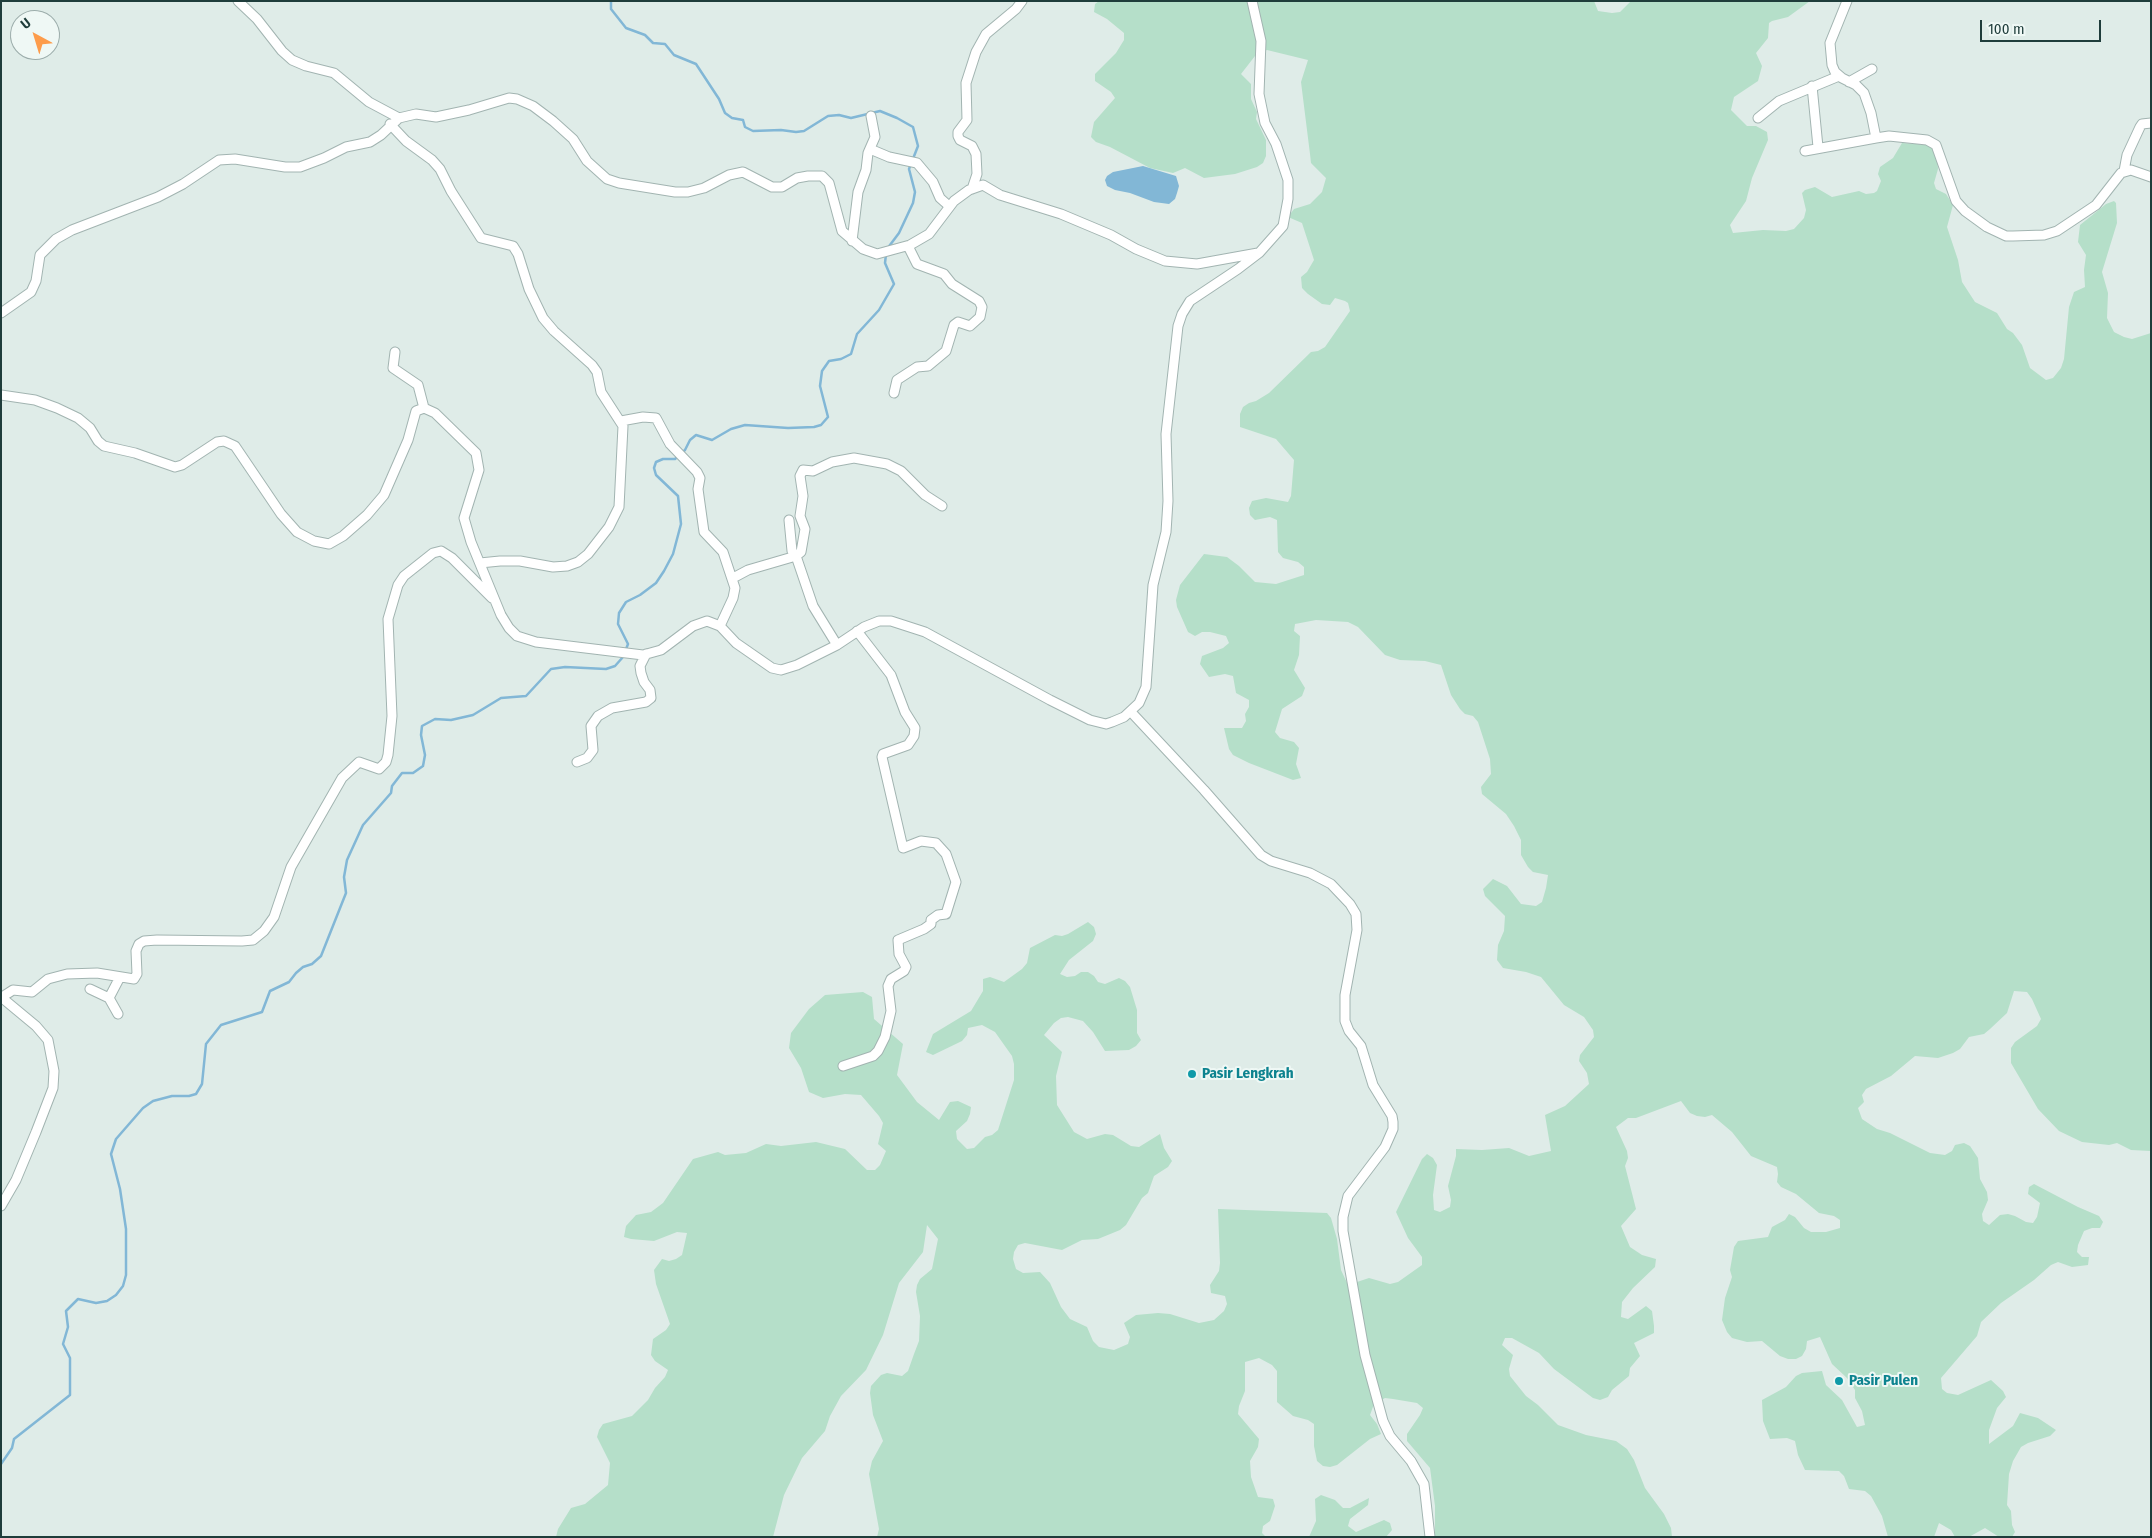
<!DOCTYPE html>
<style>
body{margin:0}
#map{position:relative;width:2152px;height:1538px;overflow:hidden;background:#dfece8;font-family:"Fira Sans Condensed",sans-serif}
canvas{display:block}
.frame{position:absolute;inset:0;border:2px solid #1f3d3b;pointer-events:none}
.north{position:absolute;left:10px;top:10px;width:50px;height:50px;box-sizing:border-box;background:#eff8f5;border:1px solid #9cadab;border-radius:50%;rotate:321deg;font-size:14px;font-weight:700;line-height:20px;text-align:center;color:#1f3d3b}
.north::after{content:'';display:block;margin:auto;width:18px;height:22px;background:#fd9c4b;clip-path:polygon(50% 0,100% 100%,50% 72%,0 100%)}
.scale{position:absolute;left:1980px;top:20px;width:121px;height:22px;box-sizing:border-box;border:2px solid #1f3d3b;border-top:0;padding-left:6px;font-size:15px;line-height:18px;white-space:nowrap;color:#1f3d3b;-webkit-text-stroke:4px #eff8f5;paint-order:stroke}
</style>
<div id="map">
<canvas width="2152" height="1538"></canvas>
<div class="frame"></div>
<div class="north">U</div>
<div class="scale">100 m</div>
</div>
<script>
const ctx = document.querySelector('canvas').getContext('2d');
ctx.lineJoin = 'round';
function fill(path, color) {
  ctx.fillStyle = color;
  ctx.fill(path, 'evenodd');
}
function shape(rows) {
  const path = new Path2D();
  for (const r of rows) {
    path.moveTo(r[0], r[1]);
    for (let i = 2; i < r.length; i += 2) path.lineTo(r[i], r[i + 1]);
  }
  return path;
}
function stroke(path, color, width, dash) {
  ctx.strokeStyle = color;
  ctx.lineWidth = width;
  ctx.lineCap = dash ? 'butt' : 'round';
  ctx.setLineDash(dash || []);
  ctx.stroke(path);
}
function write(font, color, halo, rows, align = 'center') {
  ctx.font = font + ' "Fira Sans Condensed",sans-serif';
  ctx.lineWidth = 4;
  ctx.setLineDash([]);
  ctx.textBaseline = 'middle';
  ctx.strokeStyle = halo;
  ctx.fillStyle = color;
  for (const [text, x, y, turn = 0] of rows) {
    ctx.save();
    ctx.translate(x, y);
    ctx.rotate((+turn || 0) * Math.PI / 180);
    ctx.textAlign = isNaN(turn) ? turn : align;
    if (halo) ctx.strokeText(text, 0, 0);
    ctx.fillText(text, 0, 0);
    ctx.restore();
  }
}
const green = shape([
 [1099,1,1594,1,1598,11,1612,13,1620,12,1631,1,1810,1,1788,17,1772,21,1769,23,1768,38,1756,53,1762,66,1758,81,1734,97,1731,110,1747,126,1756,126,1767,132,1768,140,1752,178,1746,201,1730,225,1733,233,1763,230,1786,231,1794,229,1804,218,1806,210,1802,193,1805,190,1815,187,1832,197,1859,191,1866,194,1874,193,1877,191,1881,181,1878,174,1880,167,1893,158,1902,143,1930,145,1937,155,1938,169,1934,183,1936,189,1946,194,1953,205,1947,227,1958,260,1962,282,1975,302,1997,313,2007,329,2013,333,2022,345,2030,368,2046,380,2053,378,2061,368,2064,359,2069,307,2074,292,2085,287,2084,270,2086,255,2078,242,2080,225,2106,204,2114,201,2116,203,2117,223,2102,272,2108,293,2107,318,2114,332,2124,337,2132,339,2151,333,2151,1151,2131,1150,2117,1143,2109,1145,2082,1142,2059,1131,2038,1109,2011,1063,2011,1048,2015,1042,2037,1026,2041,1019,2032,999,2027,992,2014,991,2007,1013,1990,1029,1984,1034,1969,1037,1960,1049,1953,1053,1938,1058,1915,1056,1891,1076,1866,1089,1862,1095,1864,1102,1858,1108,1862,1119,1877,1129,1890,1133,1930,1153,1945,1155,1952,1151,1955,1145,1964,1143,1970,1146,1978,1158,1980,1179,1987,1192,1988,1200,1982,1214,1983,1221,1989,1225,2000,1215,2008,1214,2015,1216,2026,1222,2033,1223,2037,1217,2040,1203,2028,1194,2029,1187,2034,1184,2078,1207,2099,1216,2103,1222,2100,1228,2092,1228,2084,1231,2078,1245,2077,1252,2082,1257,2089,1257,2088,1265,2072,1267,2058,1262,2051,1265,2034,1280,2001,1303,1981,1322,1977,1336,1941,1378,1942,1389,1947,1393,1958,1395,1991,1380,2003,1391,2006,1397,1997,1408,1989,1430,1989,1444,2013,1426,2020,1413,2038,1418,2056,1430,2050,1436,2028,1443,2021,1447,2013,1461,2009,1474,2007,1505,2011,1511,2012,1525,2015,1532,2012,1537,1999,1537,1985,1528,1969,1537,1955,1537,1951,1530,1939,1523,1934,1537,1888,1537,1882,1516,1871,1496,1865,1491,1849,1489,1844,1476,1839,1471,1805,1470,1798,1455,1795,1441,1787,1438,1770,1439,1763,1421,1762,1400,1786,1387,1796,1376,1802,1373,1822,1371,1826,1385,1842,1400,1857,1427,1865,1425,1862,1411,1855,1398,1855,1390,1847,1378,1832,1364,1820,1337,1807,1341,1806,1349,1802,1356,1796,1359,1788,1359,1780,1356,1762,1341,1747,1342,1732,1338,1727,1332,1722,1320,1725,1298,1732,1277,1730,1270,1734,1247,1738,1241,1768,1237,1772,1227,1785,1220,1789,1214,1795,1217,1804,1228,1811,1232,1826,1232,1840,1228,1840,1220,1834,1216,1819,1213,1796,1194,1781,1187,1777,1182,1778,1174,1777,1167,1751,1156,1732,1132,1712,1115,1705,1117,1697,1116,1690,1113,1681,1101,1636,1118,1628,1118,1616,1127,1627,1151,1628,1158,1625,1166,1636,1209,1621,1226,1630,1247,1642,1255,1656,1259,1655,1267,1633,1288,1622,1302,1621,1317,1628,1319,1646,1306,1652,1311,1654,1326,1654,1333,1634,1343,1640,1356,1630,1368,1629,1376,1612,1390,1608,1397,1600,1400,1593,1398,1554,1369,1539,1353,1512,1338,1505,1338,1502,1345,1513,1355,1509,1369,1510,1376,1526,1396,1538,1405,1558,1425,1586,1435,1616,1441,1627,1449,1634,1460,1645,1488,1664,1514,1671,1528,1672,1537,1435,1537,1435,1506,1430,1468,1407,1441,1407,1434,1420,1415,1423,1408,1417,1403,1393,1399,1385,1398,1374,1404,1370,1415,1377,1424,1381,1434,1370,1439,1337,1465,1330,1467,1323,1466,1317,1461,1314,1446,1314,1424,1308,1420,1293,1416,1277,1402,1277,1371,1272,1365,1259,1358,1245,1362,1245,1391,1239,1406,1238,1414,1259,1439,1258,1447,1250,1461,1251,1477,1258,1497,1273,1499,1275,1506,1270,1521,1263,1526,1262,1533,1266,1537,877,1537,879,1529,869,1474,872,1461,883,1441,873,1415,870,1393,871,1386,881,1375,887,1373,902,1376,908,1371,914,1354,919,1341,920,1316,916,1292,917,1285,920,1279,932,1269,938,1239,927,1225,923,1252,899,1283,883,1335,866,1370,841,1396,830,1416,825,1431,802,1458,784,1495,773,1537,556,1537,558,1529,571,1508,585,1504,608,1485,610,1463,597,1437,599,1430,603,1424,632,1416,648,1400,655,1388,665,1377,668,1370,655,1361,651,1355,653,1339,666,1330,670,1324,656,1284,654,1270,662,1259,669,1261,676,1259,682,1255,687,1233,677,1232,654,1241,631,1239,624,1237,626,1226,636,1215,651,1212,663,1203,693,1159,718,1152,725,1155,746,1153,766,1144,781,1146,816,1142,845,1149,867,1170,875,1170,880,1165,886,1151,878,1144,883,1123,879,1116,861,1095,845,1094,823,1098,809,1092,801,1068,789,1048,791,1033,809,1009,825,995,863,992,872,997,874,1019,903,1044,897,1075,917,1102,939,1120,950,1102,958,1101,971,1107,970,1114,967,1121,956,1131,957,1139,967,1149,974,1148,985,1137,992,1135,998,1130,1014,1080,1014,1064,1012,1056,995,1032,982,1025,968,1028,967,1035,962,1041,933,1055,926,1052,933,1034,971,1011,983,991,983,979,990,977,1004,982,1022,969,1027,963,1030,948,1055,935,1062,936,1068,934,1088,922,1094,927,1096,934,1093,941,1069,960,1060,974,1067,977,1075,976,1081,972,1088,972,1094,976,1098,982,1105,984,1119,978,1125,981,1130,987,1137,1010,1137,1033,1141,1040,1136,1046,1129,1050,1105,1051,1093,1032,1083,1021,1068,1017,1061,1018,1054,1023,1044,1035,1062,1052,1056,1076,1057,1105,1074,1132,1087,1139,1105,1134,1113,1135,1131,1146,1139,1147,1160,1134,1164,1148,1172,1161,1168,1167,1154,1176,1148,1193,1142,1198,1126,1225,1120,1230,1098,1239,1082,1240,1062,1250,1025,1243,1018,1245,1014,1252,1013,1259,1016,1269,1023,1273,1040,1272,1050,1283,1061,1307,1070,1319,1087,1327,1093,1341,1099,1347,1114,1350,1128,1344,1130,1337,1124,1323,1136,1315,1158,1313,1170,1314,1199,1323,1214,1320,1224,1311,1227,1304,1225,1296,1211,1293,1210,1285,1219,1271,1220,1263,1218,1209,1327,1213,1331,1218,1337,1239,1341,1270,1348,1285,1369,1278,1390,1284,1398,1282,1422,1265,1422,1257,1408,1238,1396,1212,1422,1159,1427,1154,1433,1158,1437,1165,1433,1195,1434,1210,1440,1212,1450,1207,1451,1200,1448,1186,1456,1156,1456,1149,1482,1150,1509,1148,1529,1156,1551,1151,1545,1115,1565,1106,1589,1084,1587,1073,1579,1061,1580,1055,1594,1037,1593,1030,1584,1017,1564,1005,1541,977,1526,972,1503,968,1497,960,1498,945,1504,931,1505,916,1485,896,1483,889,1493,879,1507,886,1521,904,1536,906,1542,902,1546,888,1548,875,1533,872,1528,867,1521,855,1521,840,1514,826,1506,814,1482,794,1481,787,1491,774,1490,759,1478,722,1473,716,1465,714,1460,709,1451,695,1441,665,1425,661,1400,660,1385,655,1358,627,1348,622,1316,620,1295,624,1294,631,1300,636,1299,655,1294,670,1305,688,1302,696,1282,709,1275,732,1280,738,1294,742,1299,748,1296,764,1301,778,1293,780,1249,763,1233,755,1229,749,1224,728,1242,728,1246,721,1245,714,1249,707,1249,700,1236,693,1233,676,1225,674,1209,677,1200,664,1202,656,1223,648,1229,643,1226,636,1210,632,1202,632,1195,636,1188,632,1177,607,1176,600,1180,585,1204,554,1227,557,1239,566,1255,582,1276,584,1304,575,1304,567,1298,562,1283,558,1278,552,1277,520,1270,517,1255,520,1250,515,1249,508,1252,501,1266,498,1288,502,1291,496,1294,460,1276,439,1240,427,1240,414,1243,407,1249,403,1256,401,1269,393,1311,352,1318,351,1325,347,1350,311,1348,303,1345,301,1335,298,1330,305,1322,304,1308,294,1302,288,1301,277,1307,272,1314,260,1302,223,1288,217,1294,209,1310,204,1322,192,1326,178,1311,163,1310,154,1301,82,1308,60,1267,50,1255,56,1241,74,1251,84,1251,99,1257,112,1256,119,1266,140,1266,156,1263,163,1257,167,1235,174,1204,178,1185,168,1173,173,1150,168,1110,147,1096,142,1091,137,1094,122,1115,98,1111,92,1095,81,1095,74,1116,53,1124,40,1124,33,1107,19,1094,12,1095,4],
 [1321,1495,1335,1500,1343,1508,1350,1508,1369,1498,1368,1505,1350,1519,1348,1526,1356,1532,1384,1520,1390,1523,1392,1530,1386,1537,1309,1537,1316,1521,1315,1499]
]);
const water = shape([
 [1143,166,1176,176,1179,186,1177,193,1175,199,1169,204,1154,202,1130,193,1115,190,1107,186,1105,180,1107,176,1113,172]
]);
const stream = shape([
 [611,1,611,9,626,28,645,35,653,43,665,44,674,55,696,64,719,99,725,113,732,118,743,120,745,127,753,131,781,130,796,132,804,131,828,116,839,115,851,118,880,111,897,118,913,127,918,146,909,169,915,192,913,203,899,233,887,249],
 [1,1464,12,1448,14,1439,70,1395,70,1358,63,1344,68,1327,66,1311,78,1299,96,1303,107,1301,116,1295,123,1286,126,1275,126,1229,120,1189,111,1154,116,1139,143,1108,153,1101,172,1096,189,1096,196,1094,202,1084,206,1044,221,1025,262,1012,270,991,289,982,296,973,303,967,312,964,321,956,346,893,344,877,347,860,363,825,391,793,392,786,402,773,413,773,423,766,425,755,421,735,422,726,435,719,451,720,473,715,501,698,526,696,551,669,565,667,606,669,615,666,623,657,628,644,618,624,619,613,626,602,640,595,656,583,664,571,673,554,681,524,678,496,656,475,654,468,656,462,663,459,675,459,685,450,690,440,696,435,712,440,731,429,745,425,788,428,814,427,821,425,828,417,820,386,822,371,829,361,841,359,851,354,857,334,879,310,894,284,885,263,886,254]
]);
const street = shape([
 [238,1,257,19,282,51,292,60,306,66,334,73,369,102,399,118],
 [1847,1,1830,43,1832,65,1835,72,1842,78,1856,85,1864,93,1871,113,1876,138,1889,136,1927,140,1936,145,1956,201,1965,211,1987,227,2006,236,2013,236,2044,235,2057,231,2096,205,2121,173,2131,170,2151,177],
 [1849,82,1872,69],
 [1812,86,1818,147],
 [1758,118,1779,101,1839,76],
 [390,124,406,141,432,160,440,169,451,191,481,238,513,246,518,254,529,289,543,318,554,331,592,365,597,372,601,392,623,426,619,507,609,527,588,554,578,562,567,566,553,567,520,561,500,561,480,563],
 [870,149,889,157,917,163,933,182,940,198,949,206],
 [1805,151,1876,138],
 [2124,171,2127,155,2140,127,2142,124,2151,123],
 [972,189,977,174,976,154,972,146,960,140,958,136,958,132,967,120,966,83,976,52,986,34,1016,9,1022,1],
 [852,241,858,192,866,170,868,153,875,137,871,116],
 [1,313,31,292,36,281,40,255,56,239,72,230,158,197,183,184,219,160,235,159,285,167,300,167,324,158,346,147,370,142,381,135,399,118,416,114,436,117,469,110,509,98,517,99,533,106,553,121,573,139,587,161,607,179,619,183,675,192,688,192,704,188,729,175,743,172,772,187,782,187,797,178,808,176,822,176,829,183,842,231,863,249,877,254,910,245,929,234,954,201,969,190,983,185,1000,195,1061,214,1111,235,1136,249,1165,261,1197,264,1258,253],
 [395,352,393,368,418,385,424,408],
 [894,393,897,380,917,367,928,366,946,351,954,325,958,322,970,326,980,317,982,307,979,301,952,284,944,274,917,264,908,246],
 [1,395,35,400,57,408,78,418,90,428,98,441,104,446,135,453,175,467,182,465,217,442,224,441,235,446,281,514,297,532,314,541,329,544,343,536,367,515,384,495,408,440,416,411,424,408,435,413,476,453,479,470,464,518,471,542,501,615,509,628,517,636,536,642,643,655,661,650,693,626,707,621,720,626,736,643,772,668,781,670,797,665,837,645,864,627,879,621,891,621,925,632,1050,700,1090,720,1106,724,1112,722,1124,717,1139,703,1146,687,1153,585,1166,532,1168,501,1166,434,1178,326,1182,314,1190,301,1238,269,1259,253,1283,226,1288,199,1288,180,1276,144,1265,123,1259,94,1261,41,1252,1],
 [621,421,643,417,656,418,670,444,697,472,700,478,698,489,704,532,723,552,735,588,733,598,720,626],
 [789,520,792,551,796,556,813,606,837,645],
 [733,578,748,570,796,556,801,552,805,529,800,516,803,496,800,476,803,470,813,471,832,462,854,458,887,464,901,471,925,495,942,506],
 [1131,712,1204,790,1261,855,1271,861,1310,873,1331,884,1350,904,1356,914,1357,930,1345,995,1345,1021,1349,1031,1361,1046,1373,1085,1392,1116,1393,1122,1393,1129,1385,1147,1348,1196,1343,1217,1343,1231,1365,1355,1383,1421,1390,1436,1411,1461,1424,1484,1430,1537],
 [577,762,587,758,593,750,591,726,598,716,612,708,646,702,651,698,650,690,644,682,641,673,640,666,646,654],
 [90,989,109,998,118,1014],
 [1,997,36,1026,48,1040,54,1071,53,1088,36,1132,16,1180,1,1206],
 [2,997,13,990,32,992,48,979,67,974,97,973,134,979,137,974,136,951,139,944,144,941,157,940,242,941,253,940,264,931,274,917,291,867,342,778,359,762,379,769,386,762,388,755,392,716,388,619,398,585,404,576,433,553,441,551,452,558,492,598],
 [109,998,120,977],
 [843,1066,873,1056,878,1051,885,1037,891,1011,888,986,891,979,904,971,906,967,899,954,898,940,924,929,931,924,931,920,938,915,946,914,956,882,946,854,936,843,921,841,903,848,882,757,883,754,908,745,914,736,915,728,905,712,891,675,857,631]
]);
const markers = [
 [1192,1074,5,"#0f9aa8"],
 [1839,1381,5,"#0f9aa8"]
];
const cultureNames = [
 ["Pasir Lengkrah",1202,1074],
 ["Pasir Pulen",1849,1381]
];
fill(green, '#b5dfc9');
fill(water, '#82b7d6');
stroke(stream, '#82b7d6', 2.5);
stroke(street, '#a2b4b1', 11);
stroke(street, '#fff', 9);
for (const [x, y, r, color] of markers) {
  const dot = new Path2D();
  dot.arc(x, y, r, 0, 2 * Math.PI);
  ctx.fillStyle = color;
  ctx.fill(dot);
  stroke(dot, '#eff8f5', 2);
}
write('bold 15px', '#0d838f', '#eff8f5', cultureNames, 'left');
</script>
